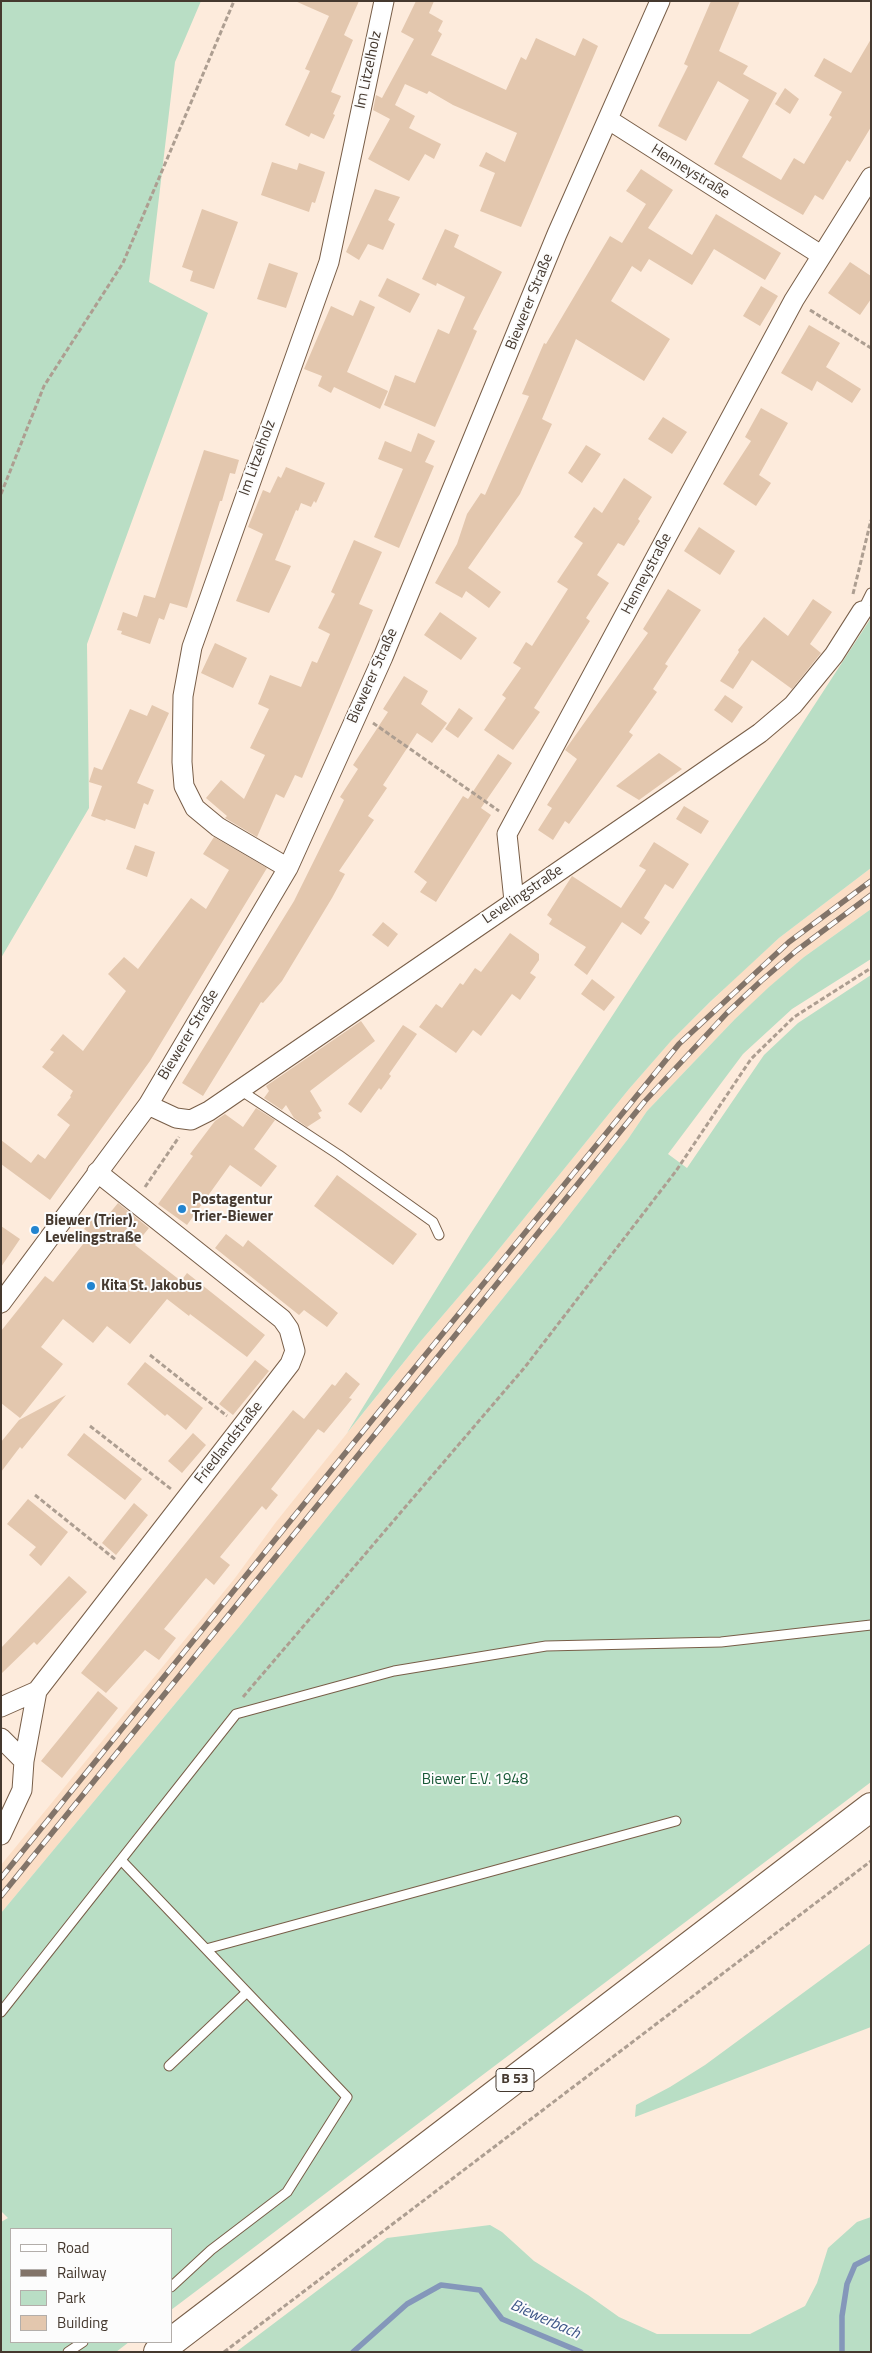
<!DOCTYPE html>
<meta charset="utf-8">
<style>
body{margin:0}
#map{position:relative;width:872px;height:2353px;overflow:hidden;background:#fdebdc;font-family:"Titillium Web",sans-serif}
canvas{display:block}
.frame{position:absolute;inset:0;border:2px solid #45392f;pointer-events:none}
.legend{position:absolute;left:10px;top:2228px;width:162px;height:115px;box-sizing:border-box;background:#fcfcfc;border:1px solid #b3aeaa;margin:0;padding:6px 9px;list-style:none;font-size:15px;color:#45392f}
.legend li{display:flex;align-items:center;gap:10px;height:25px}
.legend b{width:25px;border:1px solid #b3aeaa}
</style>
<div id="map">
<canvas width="872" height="2353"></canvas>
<div class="frame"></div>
<ul class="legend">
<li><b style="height:6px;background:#fff"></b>Road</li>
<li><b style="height:6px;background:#827469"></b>Railway</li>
<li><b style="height:14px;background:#b9dec5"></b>Park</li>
<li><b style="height:14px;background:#e3c7ae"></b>Building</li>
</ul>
</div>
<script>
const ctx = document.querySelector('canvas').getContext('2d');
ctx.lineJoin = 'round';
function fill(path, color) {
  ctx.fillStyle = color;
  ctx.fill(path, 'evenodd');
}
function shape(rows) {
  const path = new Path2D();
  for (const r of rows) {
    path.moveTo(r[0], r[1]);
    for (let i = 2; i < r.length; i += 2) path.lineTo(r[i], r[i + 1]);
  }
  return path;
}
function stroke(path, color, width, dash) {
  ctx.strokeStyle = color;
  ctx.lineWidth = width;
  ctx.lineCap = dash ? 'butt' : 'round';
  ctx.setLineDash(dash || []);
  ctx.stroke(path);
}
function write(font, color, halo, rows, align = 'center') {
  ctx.font = font + ' "Titillium Web",sans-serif';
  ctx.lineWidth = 4;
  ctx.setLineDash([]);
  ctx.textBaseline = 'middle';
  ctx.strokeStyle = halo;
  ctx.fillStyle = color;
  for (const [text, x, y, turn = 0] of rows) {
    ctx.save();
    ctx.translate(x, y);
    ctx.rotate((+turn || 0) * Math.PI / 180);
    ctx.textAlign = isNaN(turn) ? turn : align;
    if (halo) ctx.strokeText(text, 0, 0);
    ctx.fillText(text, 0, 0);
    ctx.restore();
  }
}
const built = shape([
 [871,868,871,909,804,957,769,988,735,1019,647,1111,628,1139,560,1227,239,1627,1,1913,1,1865,235,1578,276,1522,420,1342,491,1259,629,1089,671,1041,736,977,779,938]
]);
const green = shape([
 [1,1,201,1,175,62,149,282,208,313,87,644,89,808,1,958],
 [871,618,871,868,779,938,711,1001,671,1041,629,1089,491,1259,420,1342,347,1433,471,1233],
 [871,909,871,959,792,1009,743,1054,668,1154,687,1168,764,1055,798,1023,871,975,871,1782,171,2310,171,2229,11,2229,11,2342,129,2342,116,2352,1,2352,1,2222,8,2218,1,2211,1,1913,239,1627,560,1227,628,1139,647,1111,735,1019,769,987,804,957],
 [871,1943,871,2027,635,2117,636,2105,670,2087,705,2065],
 [871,2217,871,2352,236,2352,387,2238,490,2225,502,2232,534,2261,588,2295,619,2317,657,2334,750,2334,805,2306,817,2283,828,2248,857,2222]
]);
const stream = shape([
 [353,2352,407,2304,441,2285,480,2290,502,2319,581,2352],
 [842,2352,842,2316,847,2284,855,2265,871,2257]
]);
const building = shape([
 [295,1,359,1,344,35,353,40,331,92,341,96,333,114,335,115,324,139,311,133,309,137,285,125,310,71,305,69,329,16],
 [416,1,434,1,429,13,443,21,438,31,442,34,431,55,506,90,521,57,526,60,536,38,575,56,583,38,598,46,521,227,480,211,495,173,479,166,486,152,505,162,517,133,453,105,429,91,427,94,405,84,395,105,415,116,409,128,441,144,434,159,425,154,409,181,368,159,390,119,373,110,376,95,382,98,414,39,401,32],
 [711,1,740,1,719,51,748,66,743,74,777,93,742,157,781,180,794,158,804,164,832,117,829,115,842,92,814,76,824,58,851,73,871,39,871,127,850,162,847,160,823,200,815,195,803,215,714,164,749,100,718,81,686,141,658,126,688,66,684,64],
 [785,88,799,99,790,114,775,104],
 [272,162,297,170,299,163,325,172,315,203,312,202,309,212,261,195],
 [641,169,673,190,648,228,692,255,716,214,781,253,765,280,714,249,692,285,649,259,641,272,632,266,611,301,670,339,644,381,576,339,542,419,552,424,520,494,468,568,501,592,489,608,466,591,462,598,435,583,457,544,467,514,481,493,485,495,529,396,522,394,544,343,546,344,610,236,622,243,646,204,626,191],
 [375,189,400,197,388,220,395,224,383,250,368,244,359,260,346,252],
 [202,209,238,222,214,289,190,281,193,271,182,267],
 [445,229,459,235,454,247,502,272,473,329,477,331,435,427,384,405,395,375,415,383,438,329,449,334,465,297,437,283,436,286,422,279],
 [850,262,871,276,871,299,860,315,828,293],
 [269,263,298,273,286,308,257,299],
 [387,278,420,294,410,313,378,296],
 [761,286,778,296,760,326,743,316],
 [360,300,375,307,347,372,388,391,380,409,334,387,331,393,318,386,322,376,304,369,331,306,353,316],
 [809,325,840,343,826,367,861,389,852,403,817,381,812,391,781,373],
 [761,408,788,423,759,475,771,483,756,506,723,484,751,441,745,437],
 [663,417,687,432,672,454,648,439],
 [418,433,435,441,425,462,434,466,399,548,374,537,403,469,378,459,385,441,411,452],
 [586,445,601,454,582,483,568,473],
 [204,450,239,460,235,474,230,473,222,501,220,501,187,608,170,603,164,620,159,618,150,644,121,634,122,631,117,630,123,612,137,617,144,595,155,598],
 [286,467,325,483,316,503,314,501,311,507,301,503,298,511,296,510,275,560,291,566,269,613,236,601,263,534,248,527,263,490,270,493,278,476,281,478],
 [624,478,652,497,638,519,640,521,624,546,618,543,597,575,609,583,586,618,590,621,534,708,540,712,513,750,484,730,506,698,502,695,521,668,513,663,526,642,532,646,568,589,557,582,583,543,574,537,594,507,602,513],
 [699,527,735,551,720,575,684,551],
 [354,540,382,552,359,604,373,610,302,778,295,775,284,798,276,794,257,837,225,818,227,816,206,798,221,780,244,799,265,755,250,748,269,709,258,704,270,675,301,687,312,661,317,663,330,634,318,628,335,594,331,592],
 [668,589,701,610,665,664,668,666,653,689,657,692,629,732,633,735,569,824,565,821,553,840,538,830,552,808,547,805,577,759,565,750,648,633,643,629],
 [813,599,832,612,810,644,821,653,792,689,752,660,733,689,720,681,739,652,738,650,764,617,788,636],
 [440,612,477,638,461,660,424,635],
 [215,643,247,658,233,688,201,673],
 [404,676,428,691,421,704,447,723,432,743,417,733,383,785,387,788,368,816,374,820,339,871,345,874,332,898,282,981,263,1003,261,1002,203,1096,182,1083,294,901,344,800,340,797,358,769,353,765,388,712,383,709],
 [725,695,743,707,732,723,714,710],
 [152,705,169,713,137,783,154,790,148,805,144,803,135,829,106,819,105,821,91,816,102,786,89,782,94,767,102,770,130,709,147,716],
 [459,708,473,718,458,738,445,729],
 [659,753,682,769,639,800,616,786],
 [498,754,512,763,481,808,491,815,436,902,420,892,427,882,414,872,463,796,468,799],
 [684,806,709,821,701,834,676,819],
 [214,837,267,868,150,1061,50,1200,1,1164,1,1140,31,1163,38,1154,45,1159,70,1125,57,1115,71,1097,70,1096,73,1091,42,1067,54,1052,50,1050,63,1034,83,1051,126,991,108,974,124,957,138,969,191,898,206,909,229,870,203,854],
 [654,842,689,864,673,889,665,884,644,918,650,922,641,935,622,922,587,975,574,965,586,947,549,924,552,919,547,915,572,876,621,908,646,870,639,866],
 [135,845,155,852,147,877,126,869],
 [383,922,398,934,388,947,372,935],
 [510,933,539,954,539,960,530,973,536,977,520,1000,512,994,481,1036,473,1030,456,1053,419,1027,436,1004,442,1008,460,983,463,985,475,968,481,972],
 [592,979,615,997,604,1011,581,994],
 [361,1021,375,1041,310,1091,322,1111,318,1113,321,1118,307,1127,294,1118,286,1105,282,1110,264,1098,269,1091,266,1086],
 [403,1025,417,1034,389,1074,391,1076,381,1090,379,1088,361,1113,348,1104],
 [256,1108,275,1120,254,1149,277,1166,261,1187,230,1165,187,1225,158,1204,193,1156,190,1154,215,1121,225,1114,243,1127],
 [337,1175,417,1234,393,1265,314,1206],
 [118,1203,149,1228,135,1245,181,1281,187,1273,265,1335,247,1357,190,1314,189,1316,167,1299,130,1344,107,1326,93,1343,63,1319,41,1347,63,1364,20,1418,1,1403,1,1331,45,1276,53,1282,91,1234,84,1229,98,1213,105,1219],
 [1,1226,20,1239,1,1267],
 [226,1234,243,1247,248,1240,338,1313,327,1327,304,1310,299,1315,215,1248],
 [255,1360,269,1371,233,1415,219,1404],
 [145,1362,203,1408,186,1430,167,1414,165,1416,127,1384],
 [346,1372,360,1384,349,1398,352,1399,324,1433,318,1429,271,1489,278,1495,266,1510,262,1506,220,1557,230,1565,214,1585,206,1578,164,1629,176,1638,159,1660,145,1650,106,1693,81,1673,293,1410,304,1419,332,1384,335,1386],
 [66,1395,22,1449,20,1447,1,1472,1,1442,19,1420],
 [84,1433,142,1479,125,1500,67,1455],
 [193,1433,206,1445,182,1473,168,1461],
 [28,1499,68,1532,41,1566,29,1555,36,1547,7,1524],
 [134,1503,148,1515,116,1555,102,1543],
 [69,1576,87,1592,37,1645,34,1642,1,1674,1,1648],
 [98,1691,118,1708,62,1778,41,1761]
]);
const path = shape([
 [810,310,871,348],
 [1,494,44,386,123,263,234,1],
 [853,594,871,520],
 [373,723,499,811],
 [145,1187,179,1137],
 [150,1355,227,1416],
 [90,1426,171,1489],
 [35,1495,116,1560],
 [243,1697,525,1367,676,1171,751,1059,794,1017,871,968],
 [224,2352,871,1861]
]);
const service = shape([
 [862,611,871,593],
 [240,1090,339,1155,433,1222,439,1235],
 [121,1860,347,2097,287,2192,211,2250,171,2287],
 [206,1949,676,1821],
 [1,2012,236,1714,394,1671,546,1646,721,1642,871,1625],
 [169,2066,247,1992],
 [68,2352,83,2342]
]);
const minor = shape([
 [609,120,821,255],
 [288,868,218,827,195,808,184,786,182,762,183,696,192,647,329,262,384,1],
 [514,901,507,834,794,300,871,177],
 [148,1105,176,1118,191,1120,209,1111,689,782,760,733,793,705,834,655,862,611],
 [1,1303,148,1105,288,868,383,657,557,234,660,1],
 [1,1707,37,1691],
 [1,1738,24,1761],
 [1,1835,22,1790,24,1761,37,1691,290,1364,295,1351,289,1329,282,1319,97,1172]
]);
const primary = shape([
 [158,2352,871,1807]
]);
const rail = shape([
 [1,1878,351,1446,679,1044,789,942,871,881],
 [1,1896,645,1101,727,1013,761,981,796,951,871,895]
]);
const markers = [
 [182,1209,5,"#2284cf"],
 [35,1230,5,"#2284cf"],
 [91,1286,5,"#2284cf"]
];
const shields = [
 [515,2080,38]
];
const shieldNames = [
 ["B 53",515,2080]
];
const streetNames = [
 ["Im Litzelholz",369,70,-78],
 ["Henneystraße",690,172,32],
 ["Biewerer Straße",530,302,-68],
 ["Im Litzelholz",258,458,-70],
 ["Henneystraße",647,574,-62],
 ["Biewerer Straße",373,676,-66],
 ["Levelingstraße",523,895,-34],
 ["Biewerer Straße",189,1035,-59],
 ["Friedlandstraße",229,1443,-52]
];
const poiNames = [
 ["Postagentur",192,1200],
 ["Trier-Biewer",192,1217],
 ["Biewer (Trier),",45,1221],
 ["Levelingstraße",45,1238],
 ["Kita St. Jakobus",101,1286]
];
const parkNames = [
 ["Biewer E.V. 1948",475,1780]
];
const waterNames = [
 ["Biewerbach",545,2320,24]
];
fill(built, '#fbdec6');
fill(green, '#b9dec5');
stroke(stream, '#8497ba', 5.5);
fill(building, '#e3c7ae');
stroke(service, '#785e48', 11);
stroke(minor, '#785e48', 21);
stroke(primary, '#785e48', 30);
stroke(path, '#ad9e91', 3, [5, 2.5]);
stroke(service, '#fff', 9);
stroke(minor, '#fff', 19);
stroke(primary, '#fff', 28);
stroke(rail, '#827469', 5.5);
stroke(rail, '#fcfcfc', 4, [11]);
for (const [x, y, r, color] of markers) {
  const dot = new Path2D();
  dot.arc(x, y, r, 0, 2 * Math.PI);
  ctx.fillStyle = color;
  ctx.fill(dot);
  stroke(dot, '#fcfcfc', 2);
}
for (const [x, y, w] of shields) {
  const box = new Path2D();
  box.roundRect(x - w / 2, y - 11.5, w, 23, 4);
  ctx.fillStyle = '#fcfcfc';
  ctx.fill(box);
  stroke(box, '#45392f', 1);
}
write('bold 14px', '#45392f', null, shieldNames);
write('15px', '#45392f', '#fcfcfc', streetNames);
write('bold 15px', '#45392f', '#fcfcfc', poiNames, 'left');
write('15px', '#185937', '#fcfcfc', parkNames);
write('italic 16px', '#3e5788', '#fcfcfc', waterNames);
</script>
